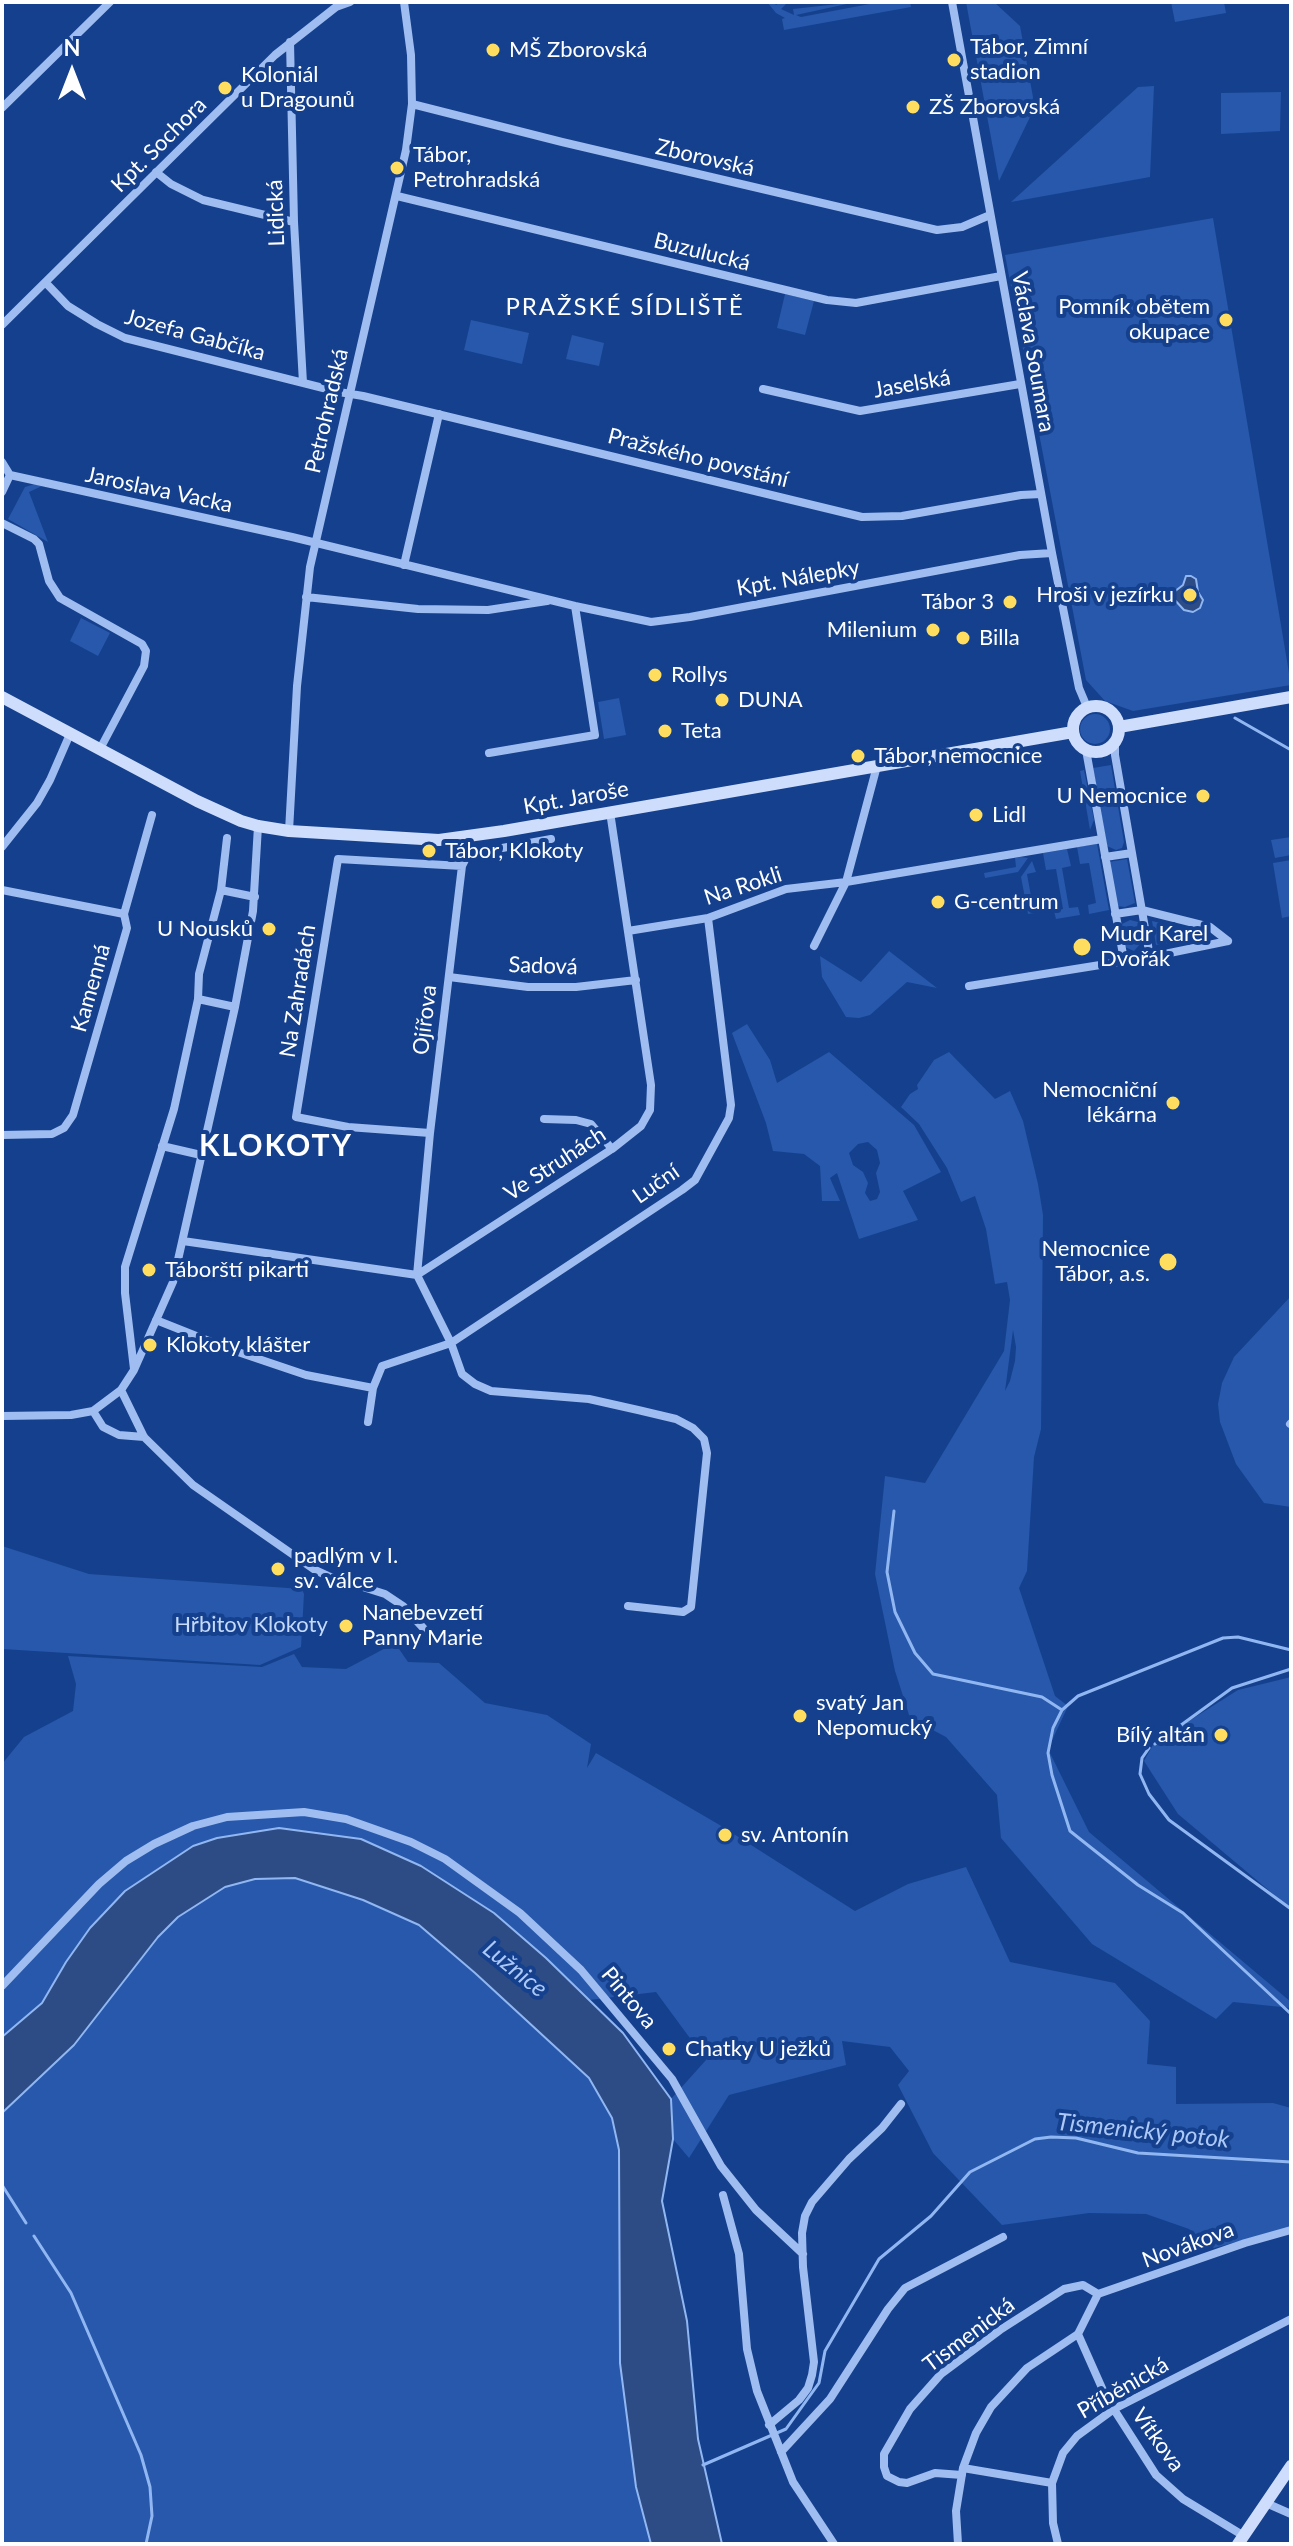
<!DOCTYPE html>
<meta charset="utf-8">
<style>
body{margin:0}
#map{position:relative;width:1293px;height:2546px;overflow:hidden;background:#15408d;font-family:Lato,sans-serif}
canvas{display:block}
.frame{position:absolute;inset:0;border:4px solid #fff;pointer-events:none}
.north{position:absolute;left:32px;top:32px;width:80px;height:80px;-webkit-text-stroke:6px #15408d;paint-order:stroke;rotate:0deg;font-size:22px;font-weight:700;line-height:32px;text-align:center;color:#fff}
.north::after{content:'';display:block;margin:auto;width:28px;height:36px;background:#fff;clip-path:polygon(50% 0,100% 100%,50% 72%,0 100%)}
</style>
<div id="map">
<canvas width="1293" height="2546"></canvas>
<div class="frame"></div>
<div class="north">N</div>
</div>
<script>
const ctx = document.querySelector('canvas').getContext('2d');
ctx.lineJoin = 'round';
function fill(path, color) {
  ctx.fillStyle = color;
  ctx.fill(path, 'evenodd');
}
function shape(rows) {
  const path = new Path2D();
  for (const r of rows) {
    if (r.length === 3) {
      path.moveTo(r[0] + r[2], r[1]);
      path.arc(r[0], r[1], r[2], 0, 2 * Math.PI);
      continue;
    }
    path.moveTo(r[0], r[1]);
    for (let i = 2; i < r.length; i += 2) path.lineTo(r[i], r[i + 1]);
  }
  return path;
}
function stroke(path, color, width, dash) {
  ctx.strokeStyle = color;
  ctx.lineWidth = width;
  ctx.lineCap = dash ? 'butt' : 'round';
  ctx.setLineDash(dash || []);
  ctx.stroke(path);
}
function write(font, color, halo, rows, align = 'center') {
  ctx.font = font + ' Lato,sans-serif';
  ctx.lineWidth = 8;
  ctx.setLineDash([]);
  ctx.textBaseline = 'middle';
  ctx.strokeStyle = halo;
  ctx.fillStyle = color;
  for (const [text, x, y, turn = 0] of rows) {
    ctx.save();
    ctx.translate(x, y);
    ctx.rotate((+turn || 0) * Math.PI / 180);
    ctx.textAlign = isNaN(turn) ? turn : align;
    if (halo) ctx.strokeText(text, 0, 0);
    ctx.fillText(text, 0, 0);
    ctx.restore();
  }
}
const green = shape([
 [767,2,774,2,776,5,779,2,788,2,781,9,794,15,793,9,856,2,796,15,801,17,880,2,910,2,911,7,784,30,782,19,785,18,776,13],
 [966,2,994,2,1020,26,1033,97,1031,115,999,181],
 [1171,2,1224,2,1226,13,1175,22],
 [1154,86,1150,177,1011,202,1138,87],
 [1281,92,1280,131,1221,134,1221,93],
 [1213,218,1291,685,1133,711,1105,701,1086,680,1005,255],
 [785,294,814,301,805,335,777,328],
 [471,320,529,333,522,364,464,350],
 [572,335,604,343,599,366,566,359],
 [35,484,42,486,29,492,48,542,8,519,25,487],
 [81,618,110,633,98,656,70,641],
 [619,698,626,735,604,739,598,702],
 [1095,729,15],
 [1111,765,1124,842,1122,848,1116,850,1107,846,1093,768],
 [1084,770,1094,820,1090,830,1080,771],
 [1291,837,1291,855,1275,858,1271,840],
 [1097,844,1109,910,1089,914,1088,905,1096,903,1089,863,1080,864,1077,847],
 [1067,849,1071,866,1062,868,1069,908,1078,907,1080,915,1056,919,1054,911,1063,909,1056,869,1046,870,1043,853],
 [1021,857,1028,858,1018,872,985,878,984,873,1016,867,1015,858],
 [1127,859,1135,903,1125,907,1117,906,1109,862],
 [1291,860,1291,916,1282,918,1273,863],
 [1032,861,1036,872,1027,874,1034,913,1028,914,1021,877],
 [1130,920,1138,922,1141,943,1134,951,1125,947,1120,925],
 [1152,921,1209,934,1211,936,1156,945],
 [889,951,937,988,907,982,870,1015,859,1018,846,1017,822,977,820,956,861,982],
 [747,1024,770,1060,777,1083,829,1052,914,1125,941,1172,903,1191,918,1220,859,1239,837,1173,830,1178,840,1201,822,1201,820,1166,804,1154,773,1151,766,1123,732,1033],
 [868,1142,877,1150,880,1163,876,1173,880,1192,877,1199,870,1201,865,1193,868,1183,863,1172,853,1165,849,1153,858,1144],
 [949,1052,995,1099,1010,1091,1023,1121,1038,1184,1043,1215,1041,1429,1034,1457,1027,1571,1019,1588,1055,1696,1068,1706,1048,1749,1089,1832,1291,2002,1291,2008,1233,2002,1216,2019,1092,1944,1001,1838,997,1795,946,1737,910,1718,895,1671,875,1574,885,1476,925,1483,1004,1351,1010,1300,1007,1282,995,1284,986,1229,975,1196,961,1202,947,1168,919,1124,901,1107,910,1094,918,1089,917,1085,934,1060],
 [1013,1330,1016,1347,1015,1361,1010,1381,1005,1391],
 [1291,1296,1291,1507,1264,1503,1236,1464,1220,1422,1218,1404,1222,1383,1234,1357],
 [2,1546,89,1574,302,1589,304,1594,301,1647,260,1665,2,1649],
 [395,1643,408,1662,439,1663,485,1703,547,1715,591,1744,587,1768,596,1753,718,1824,855,1911,908,1884,966,1867,1010,1962,1115,1983,1150,2021,1147,2064,1176,2067,1176,2104,1273,2103,1291,2108,1291,2227,1214,2248,1189,2229,1146,2214,1089,2213,1002,2225,933,2153,898,2085,909,2071,890,2047,842,2041,846,2065,729,2095,689,2158,673,2139,671,2099,706,2060,656,1992,589,2000,546,1958,494,1913,421,1866,193,1847,125,1891,90,1928,66,1962,42,2003,2,2037,2,1764,24,1737,73,1711,76,1684,68,1656,262,1667,294,1654,302,1667,346,1669],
 [1291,1677,1291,1909,1178,1814,1144,1761,1154,1743,1238,1690],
 [295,1878,363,1900,419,1925,533,2025,589,2078,612,2118,619,2150,620,2363,636,2487,651,2544,2,2544,2,2113,79,2039,158,1937,178,1917,225,1887,255,1879]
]);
const water = shape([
 [1186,576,1191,576,1196,579,1198,592,1203,600,1200,608,1193,612,1184,610,1173,598,1174,592,1183,585,1186,576],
 [279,1828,361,1839,421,1866,494,1913,546,1958,623,2033,671,2099,673,2139,662,2201,687,2321,698,2439,722,2544,651,2544,636,2487,620,2363,619,2150,612,2118,589,2078,475,1973,419,1925,363,1900,295,1878,255,1879,225,1887,178,1917,158,1937,74,2045,2,2113,2,2037,42,2003,66,1962,90,1928,125,1891,193,1846,217,1838,279,1828]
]);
const stream = shape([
 [1235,718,1291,750],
 [894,1511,887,1572,895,1612,915,1653,933,1674,1042,1697,1062,1710],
 [1291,1650,1238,1637,1223,1638,1078,1696,1062,1710,1053,1728,1048,1753,1052,1775,1070,1831,1138,1885,1183,1913,1291,2014],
 [1155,1744,1232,1688,1291,1669],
 [1149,1748,1142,1758,1140,1774,1149,1794,1169,1820,1291,1909],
 [2,2185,26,2223],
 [34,2236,71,2293,141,2455,150,2487,152,2516,146,2544],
 [703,2465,786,2429,819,2383,825,2351,879,2259,931,2216,970,2172,1035,2139,1051,2137,1076,2138,1138,2153,1291,2162]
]);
const street = shape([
 [952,2,1052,553,1079,688,1087,707],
 [290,42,294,222,303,383],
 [412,104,562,142,937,230,962,227,990,215],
 [2,108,110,2],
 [156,172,171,184,203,200,294,222],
 [397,196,827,300,856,303,1001,276],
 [46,283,68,306,97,324,125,338,339,392,363,396,862,517,902,516,1021,495,1041,494],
 [2,325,275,55,336,7,350,2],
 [763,389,860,411,1020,384],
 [2,462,10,475,292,537,575,606,651,622,690,617,1020,555,1052,553],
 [2,492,10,475],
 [2,523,34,539,39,544,49,581,60,598,142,644,146,651,144,666,100,749],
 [404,565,439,414],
 [306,597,418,609,488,610,547,601],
 [1115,742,1115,755,1150,957],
 [1086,750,1124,960],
 [489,753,595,735,575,606],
 [289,831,297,686,310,567,406,150,412,104,411,55,404,2],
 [2,847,37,803,50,780,70,734],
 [1105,857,1132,853],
 [2,890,124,914,127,928,73,1115,64,1128,52,1134,2,1135],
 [221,890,255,897],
 [124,914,152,815],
 [1115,914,1142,910,1210,927,1228,941],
 [628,931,708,918,786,889,846,882,1102,839],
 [814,946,846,882,877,766],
 [449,977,528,987,576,987,636,980],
 [969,986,1150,957,1228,941],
 [198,999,235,1007],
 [544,1119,576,1120,591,1124,612,1149],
 [430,1133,348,1127,296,1117,338,859,462,866],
 [162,1146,201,1155],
 [183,1241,417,1275,612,1149,641,1126,650,1110,651,1085,610,812],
 [417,1275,451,1343,462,1374,475,1384,491,1391,589,1399,638,1410,676,1419,693,1428,704,1439,707,1453,691,1607,683,1612,628,1606],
 [417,1275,430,1133,462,866,466,858,475,853,551,839],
 [156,1320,229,1349,306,1375,373,1388,382,1366,451,1343,682,1190,695,1180,729,1118,731,1105,708,918],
 [134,1369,125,1293,125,1267,174,1109,198,999,199,974,221,890,227,838],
 [121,1390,144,1437,193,1485,315,1570,328,1576,385,1594,403,1606,426,1631],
 [93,1411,103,1427,119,1435,144,1437],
 [2,1416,71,1415,93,1411,121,1390,134,1370,173,1282,235,1007,253,911,258,826],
 [368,1422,373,1388],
 [1290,1424,1291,1423],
 [2,1986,99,1884,126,1861,154,1844,193,1826,227,1817,304,1812,346,1819,411,1842,445,1859,520,1913,581,1970,672,2079,721,2166,756,2210,803,2254],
 [723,2195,739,2254,747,2349,757,2391,793,2482,834,2544],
 [1098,2294,1245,2243,1291,2230],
 [1078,2334,1106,2397,1156,2475,1183,2499,1244,2536],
 [769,2425,799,2400,808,2388,812,2375,814,2362,803,2267,802,2233,805,2216,812,2202,849,2159,882,2128,901,2104],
 [781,2452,830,2399,888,2309,905,2288,1003,2237],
 [963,2468,1052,2483],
 [962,2475,935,2473,907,2483,899,2482,887,2476,884,2467,884,2454,910,2409,941,2374,1000,2330,1064,2289,1083,2285,1098,2294],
 [1266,2503,1291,2514],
 [958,2544,956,2511,963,2468,976,2433,991,2407,1027,2368,1078,2334,1098,2294],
 [1058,2544,1053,2523,1052,2483,1063,2453,1077,2436,1114,2409,1291,2319]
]);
const secondary = shape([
 [2,697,197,801,241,821,258,826,289,831,439,840,504,831,1073,732],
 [1096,729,23],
 [1119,727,1291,697],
 [1238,2544,1291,2466]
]);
const markers = [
 [493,50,8,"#ffdd5e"],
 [954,60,8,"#ffdd5e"],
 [225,88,8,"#ffdd5e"],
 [913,107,8,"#ffdd5e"],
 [397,168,8,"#ffdd5e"],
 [1226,320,8,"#ffdd5e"],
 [1190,595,8,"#ffdd5e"],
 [1010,602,8,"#ffdd5e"],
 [933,630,8,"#ffdd5e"],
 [963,638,8,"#ffdd5e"],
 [655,675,8,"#ffdd5e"],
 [722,700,8,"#ffdd5e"],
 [665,731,8,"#ffdd5e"],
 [858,756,8,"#ffdd5e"],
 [1203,796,8,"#ffdd5e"],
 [976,815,8,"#ffdd5e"],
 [429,851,8,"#ffdd5e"],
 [938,902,8,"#ffdd5e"],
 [269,929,8,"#ffdd5e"],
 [1082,947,10,"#ffdd5e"],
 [1173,1103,8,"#ffdd5e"],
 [1168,1262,10,"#ffdd5e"],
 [149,1270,8,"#ffdd5e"],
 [150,1345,8,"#ffdd5e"],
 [278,1569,8,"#ffdd5e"],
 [346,1626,8,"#ffdd5e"],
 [800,1716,8,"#ffdd5e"],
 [1221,1735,8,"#ffdd5e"],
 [725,1835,8,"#ffdd5e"],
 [669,2049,8,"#ffdd5e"]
];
const poiNames = [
 ["Tábor, Zimní",970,47],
 ["stadion",970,72],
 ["MŠ Zborovská",509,50],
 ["Koloniál",241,75],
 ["u Dragounů",241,100],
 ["ZŠ Zborovská",929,107],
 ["Tábor,",413,155],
 ["Petrohradská",413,180],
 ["Pomník obětem",1210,307,"right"],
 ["okupace",1210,332,"right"],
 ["Hroši v jezírku",1174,595,"right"],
 ["Tábor 3",994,602,"right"],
 ["Milenium",917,630,"right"],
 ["Billa",979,638],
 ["Rollys",671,675],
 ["DUNA",738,700],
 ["Teta",681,731],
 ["Tábor, nemocnice",874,756],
 ["U Nemocnice",1187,796,"right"],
 ["Lidl",992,815],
 ["Tábor, Klokoty",445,851],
 ["G-centrum",954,902],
 ["U Nousků",253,929,"right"],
 ["Mudr Karel",1100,934],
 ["Dvořák",1100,959],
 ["Nemocniční",1157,1090,"right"],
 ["lékárna",1157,1115,"right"],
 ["Nemocnice",1150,1249,"right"],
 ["Tábor, a.s.",1150,1274,"right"],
 ["Táborští pikarti",165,1270],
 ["Klokoty klášter",166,1345],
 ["padlým v I.",294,1556],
 ["sv. válce",294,1581],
 ["Nanebevzetí",362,1613],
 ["Panny Marie",362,1638],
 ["svatý Jan",816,1703],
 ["Nepomucký",816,1728],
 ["Bílý altán",1205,1735,"right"],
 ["sv. Antonín",741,1835],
 ["Chatky U ježků",685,2049]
];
const streetNames = [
 ["Kpt. Sochora",159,145,-45],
 ["Zborovská",705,158,13],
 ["Lidická",276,213,-92],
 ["Buzulucká",702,252,14],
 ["Jozefa Gabčíka",195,335,15],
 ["Václava Soumara",1033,352,80],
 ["Jaselská",912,384,-10],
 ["Petrohradská",327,411,-77],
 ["Pražského povstání",698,458,14],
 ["Jaroslava Vacka",159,490,12],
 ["Kpt. Nálepky",798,578,-10],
 ["Kpt. Jaroše",576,798,-10],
 ["Na Rokli",743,886,-18],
 ["Sadová",543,966,2],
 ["Kamenná",91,988,-74],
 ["Na Zahradách",298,991,-81],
 ["Ojířova",425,1020,-83],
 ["Ve Struhách",555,1164,-33],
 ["Luční",656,1184,-35],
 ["Pintova",629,1998,50],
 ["Novákova",1188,2245,-20],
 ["Tismenická",969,2335,-37],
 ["Příběnická",1123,2388,-30],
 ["Vítkova",1158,2440,54]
];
const parkNames = [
 ["Hřbitov Klokoty",251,1625]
];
const neighbourhoodNames = [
 ["PRAŽSKÉ SÍDLIŠTĚ",625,307]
];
const waterNames = [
 ["Lužnice",515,1969,39],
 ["Tismenický potok",1143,2131,6]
];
const districtNames = [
 ["KLOKOTY",276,1146]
];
fill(green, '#2758ab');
fill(water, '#2d4c85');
stroke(water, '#91b7f3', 2);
stroke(stream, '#91b7f3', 3);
stroke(street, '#9fbdf0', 8);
stroke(secondary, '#cdddfb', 12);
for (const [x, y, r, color] of markers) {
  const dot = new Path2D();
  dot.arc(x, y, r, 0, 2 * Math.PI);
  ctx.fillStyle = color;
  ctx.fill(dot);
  stroke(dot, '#15408d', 3);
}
write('22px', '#fff', '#15408d', poiNames, 'left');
write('22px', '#fff', '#15408d', streetNames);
write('22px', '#c5dafb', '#15408d', parkNames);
ctx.letterSpacing = '2px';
write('24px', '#fff', '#15408d', neighbourhoodNames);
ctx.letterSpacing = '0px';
write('italic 24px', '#abc8f7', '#15408d', waterNames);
ctx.letterSpacing = '2px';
write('bold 30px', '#fff', '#15408d', districtNames);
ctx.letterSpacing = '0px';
</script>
